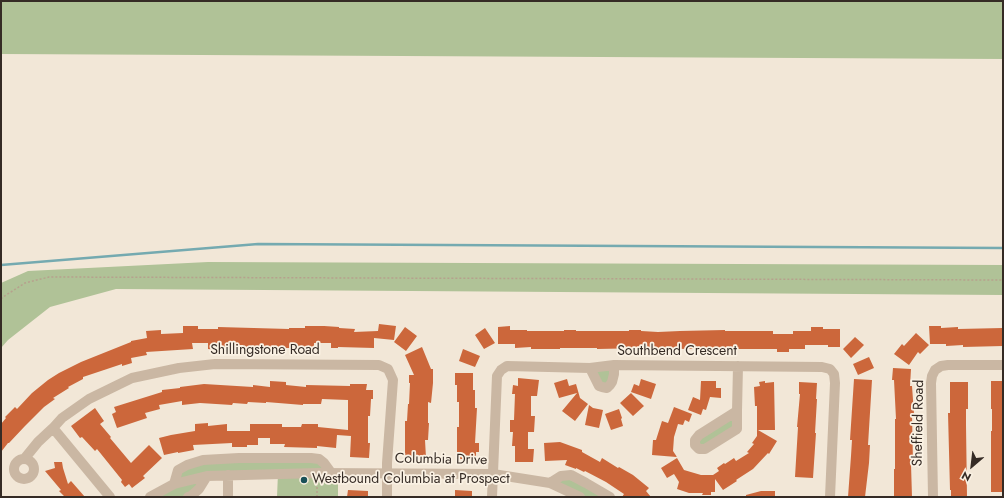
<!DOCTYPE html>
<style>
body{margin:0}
#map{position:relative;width:1004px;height:498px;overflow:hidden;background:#f2e7d7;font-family:Jost,sans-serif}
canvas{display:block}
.frame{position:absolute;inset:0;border:2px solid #352b25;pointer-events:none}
.north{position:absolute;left:952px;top:446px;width:40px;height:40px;-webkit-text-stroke:3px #faf1e3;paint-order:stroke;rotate:208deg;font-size:11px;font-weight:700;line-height:16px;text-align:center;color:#352b25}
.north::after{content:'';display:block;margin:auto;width:14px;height:18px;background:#352b25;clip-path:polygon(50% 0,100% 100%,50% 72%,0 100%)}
</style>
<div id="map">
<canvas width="1004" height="498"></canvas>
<div class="frame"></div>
<div class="north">N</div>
</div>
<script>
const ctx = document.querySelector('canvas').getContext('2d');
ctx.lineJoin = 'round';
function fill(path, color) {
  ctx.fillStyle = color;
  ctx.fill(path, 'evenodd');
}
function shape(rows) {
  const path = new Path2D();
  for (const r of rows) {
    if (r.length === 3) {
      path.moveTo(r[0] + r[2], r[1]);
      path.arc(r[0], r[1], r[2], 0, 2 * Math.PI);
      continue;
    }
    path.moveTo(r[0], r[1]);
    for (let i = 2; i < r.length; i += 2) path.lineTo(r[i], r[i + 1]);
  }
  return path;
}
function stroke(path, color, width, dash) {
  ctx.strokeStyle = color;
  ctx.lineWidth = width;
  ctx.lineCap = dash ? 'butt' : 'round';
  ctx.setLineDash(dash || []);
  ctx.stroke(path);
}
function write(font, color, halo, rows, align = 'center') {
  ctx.font = font + ' Jost,sans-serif';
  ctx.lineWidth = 3.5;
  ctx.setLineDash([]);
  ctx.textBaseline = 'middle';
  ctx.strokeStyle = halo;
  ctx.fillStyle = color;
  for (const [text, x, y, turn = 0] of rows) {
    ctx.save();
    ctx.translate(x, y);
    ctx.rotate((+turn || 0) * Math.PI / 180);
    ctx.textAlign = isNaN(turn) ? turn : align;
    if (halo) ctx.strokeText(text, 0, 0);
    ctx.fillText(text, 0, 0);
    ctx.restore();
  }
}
const green = shape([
 [1,1,1003,1,1003,59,1,54],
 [208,262,1003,265,1003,295,116,289,50,307,8,340,1,348,1,283,28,271],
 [614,365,607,388,590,368],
 [737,411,737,429,705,449,695,440],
 [316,457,338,473,338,497,277,497,278,473,206,474,188,497,150,497,174,484,177,469,206,460],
 [561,476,610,497,580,497,550,483]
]);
const stream = shape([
 [1,265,258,244,1003,248]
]);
const building = shape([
 [379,324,396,326,394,340,374,338,374,348,338,347,338,348,331,348,331,343,314,343,314,347,297,347,297,348,269,348,269,349,250,349,250,350,243,350,243,345,226,345,226,351,218,351,218,350,208,349,208,343,192,343,193,349,146,352,147,355,131,358,132,363,122,366,122,364,83,377,83,379,68,387,69,388,53,398,55,399,44,407,25,426,9,443,8,443,1,452,1,424,6,418,5,417,15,407,17,409,32,393,48,380,59,373,81,362,131,342,131,341,147,338,146,331,161,330,161,334,183,333,183,326,198,326,198,329,218,329,218,327,289,329,289,328,305,328,305,326,324,326,339,327,339,328,355,329,354,332,378,331],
 [510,326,510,330,527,330,527,331,564,331,564,330,576,330,576,331,629,331,629,330,641,330,641,331,658,332,680,331,725,330,725,331,773,331,773,334,793,334,793,331,811,331,811,327,823,327,823,329,840,329,840,347,828,347,828,345,805,345,805,349,789,349,789,352,777,352,777,349,729,349,729,348,676,349,646,349,646,348,597,349,597,348,560,348,560,349,531,349,531,347,515,348,515,344,498,344,498,327],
 [929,326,941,326,941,328,958,327,958,329,1003,328,1003,346,963,347,963,345,946,346,946,344,930,344],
 [405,327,417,336,406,351,394,342],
 [485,328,495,343,484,349,475,335],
 [916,333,929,345,920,354,918,352,909,365,894,354,902,344,904,346],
 [855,337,864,345,851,358,843,349],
 [422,347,431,369,433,369,433,383,431,403,428,402,428,423,429,423,428,440,425,440,426,458,405,459,405,421,407,421,408,404,409,404,410,383,409,383,409,375,414,375,405,355],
 [463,349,480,356,475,367,459,361],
 [869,357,874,368,858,375,853,364],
 [893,368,911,369,910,386,912,386,914,414,912,414,913,464,911,464,912,497,894,497,894,469,895,469,895,419,896,419,894,380,892,380],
 [455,373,473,373,473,390,475,390,475,408,477,408,475,443,479,443,479,452,476,452,476,459,457,459,457,427,459,427,459,402,457,402,457,385,455,385],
 [518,378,539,380,537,396,531,396,531,416,535,416,534,432,528,432,528,449,534,449,533,462,515,462,515,446,512,446,513,432,510,432,510,420,514,420,515,394,512,394,513,385,518,386],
 [567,379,569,386,576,384,580,398,588,404,575,421,562,411,577,393,559,398,554,383],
 [641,379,656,384,651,399,631,392,634,384,639,386],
 [854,379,872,380,868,445,870,445,869,463,865,497,848,497,851,456,852,440,850,440],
 [270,381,286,382,286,385,306,387,306,385,350,386,350,384,367,384,366,390,373,390,373,399,371,399,370,416,368,416,368,443,370,443,369,458,350,457,351,436,337,435,336,448,317,446,317,448,284,447,285,444,270,444,270,438,258,438,258,445,247,445,247,447,232,447,232,443,193,445,194,450,178,453,178,452,164,455,159,438,171,435,195,431,195,424,208,423,208,426,227,424,227,431,250,431,250,424,282,424,282,427,301,427,302,424,318,424,318,427,348,430,348,400,322,399,321,404,303,404,303,405,266,402,266,403,248,402,247,404,233,403,232,405,200,403,182,405,182,401,159,405,160,409,145,413,147,418,117,428,112,414,116,412,114,407,162,392,162,390,180,388,180,387,204,384,253,387,253,385,270,387],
 [701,381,716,381,716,388,721,388,721,398,710,397,706,410,703,409,701,415,688,410,693,397,700,400],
 [765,381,765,383,774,382,775,430,758,430,777,441,769,454,768,453,753,469,736,480,737,481,723,490,715,479,715,492,711,492,711,495,702,495,703,493,689,493,677,489,679,482,674,474,667,478,661,468,677,458,684,470,701,475,713,475,719,471,717,468,724,463,725,464,734,458,736,461,749,453,747,452,754,444,752,443,757,436,757,406,755,406,754,387,760,386,759,382],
 [991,381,1003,381,1003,492,991,492,991,431,992,431,992,409,991,409],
 [799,382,817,383,816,399,817,399,815,433,816,433,813,478,795,477,798,427,797,427,800,394,799,394],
 [950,382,968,382,968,409,966,409,966,425,967,497,951,497,951,490,950,490,948,413,950,413],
 [631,393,644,406,633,416,620,403],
 [589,405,593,408,603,410,599,428,585,425],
 [674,407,692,414,689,422,685,420,683,425,678,424,674,437,673,451,677,457,652,455,653,440,656,440,662,421,668,423],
 [95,408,104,421,100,424,111,437,110,438,131,463,149,445,162,458,143,476,145,478,132,488,129,484,125,487,121,482,122,480,97,449,95,451,82,437,80,438,71,426],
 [619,409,622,418,621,419,623,426,611,430,605,414],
 [560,442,582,450,582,452,600,462,602,458,618,468,619,467,633,475,649,488,646,491,651,497,622,497,624,494,606,482,585,471,584,472,576,468,576,469,565,465,567,460,545,461,544,443],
 [54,462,62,462,63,468,68,484,71,481,85,497,65,497,59,491,61,490,45,471,55,468],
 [348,490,368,491,368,497,347,497],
 [455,490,472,491,472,497,455,497],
 [761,491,775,491,775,497,746,497,746,495]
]);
const path = shape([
 [1,299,3,297,25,283,49,277,1003,280],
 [317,497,317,481]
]);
const minor = shape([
 [590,368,599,386,602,387,607,388,610,385,612,382,614,374,614,365],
 [737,411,699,435,695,440,695,445,699,449,705,449,737,429,737,411,738,366],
 [25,458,38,442,53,428],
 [24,469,10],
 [550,483,561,476,571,475,586,483,610,497],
 [174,484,178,470,187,465,203,460,239,458,311,458,319,459,324,463,332,474],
 [110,497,53,428,62,418,89,399,132,378,179,368,215,364,379,365,388,369,393,380,387,463,387,497],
 [150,497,174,484,207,476,318,473,493,474,550,483,580,497],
 [188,497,191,496,199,489,207,476],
 [228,497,228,475],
 [492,497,497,376,501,370,507,366,590,368,614,365,822,367,830,369,834,374,835,383,830,497],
 [933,497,931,383,932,376,935,370,941,366,948,365,1003,365]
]);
const markers = [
 [304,480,4,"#195058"]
];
const streetNames = [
 ["Shillingstone Road",265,351],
 ["Southbend Crescent",677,352],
 ["Sheffield Road",919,423,-89],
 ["Columbia Drive",441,460,1]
];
const poiNames = [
 ["Westbound Columbia at Prospect",312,480]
];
fill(green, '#b0c297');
stroke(stream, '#75aab0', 2.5);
fill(building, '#cc673b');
stroke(path, '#b6a18d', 1.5, [2, 2]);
stroke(minor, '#cab7a3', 10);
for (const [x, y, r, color] of markers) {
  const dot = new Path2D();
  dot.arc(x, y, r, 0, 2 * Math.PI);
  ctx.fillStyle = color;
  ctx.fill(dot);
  stroke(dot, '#faf1e3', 1.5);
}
write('14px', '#352b25', '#faf1e3', streetNames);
write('14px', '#352b25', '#faf1e3', poiNames, 'left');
</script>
